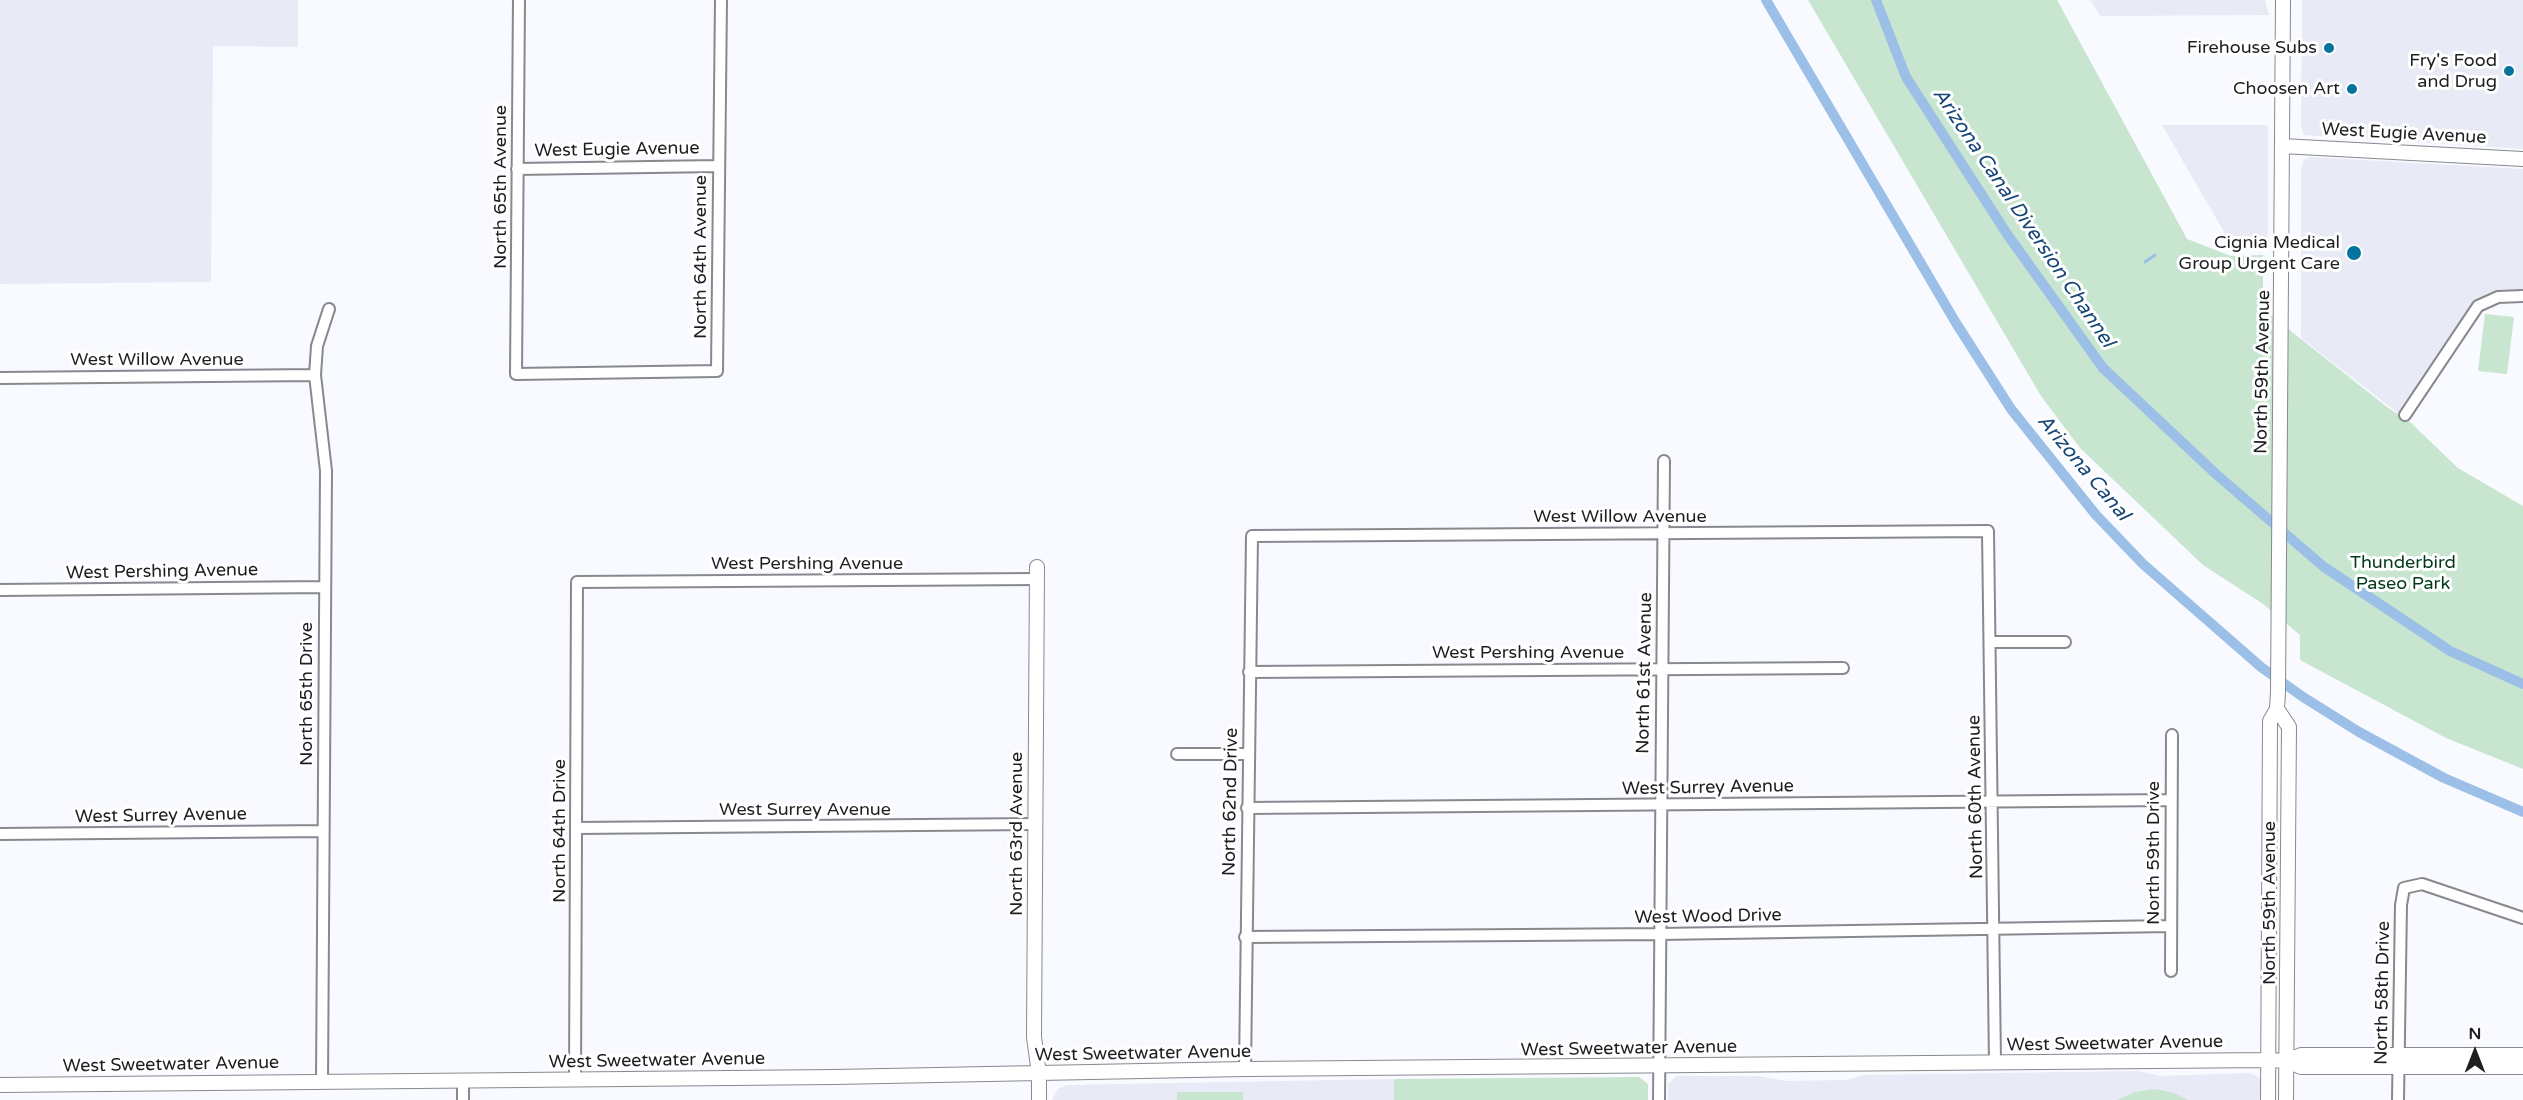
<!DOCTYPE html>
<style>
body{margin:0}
#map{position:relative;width:2523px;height:1100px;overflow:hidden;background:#f8faff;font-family:"Varela Round",sans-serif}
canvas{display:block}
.north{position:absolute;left:2445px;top:1022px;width:60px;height:60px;-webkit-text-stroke:4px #fff;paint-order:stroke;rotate:0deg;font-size:16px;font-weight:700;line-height:24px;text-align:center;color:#1d1e20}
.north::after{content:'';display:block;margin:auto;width:21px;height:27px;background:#1d1e20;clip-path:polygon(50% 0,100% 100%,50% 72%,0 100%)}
</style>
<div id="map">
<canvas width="2523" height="1100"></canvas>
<div class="north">N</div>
</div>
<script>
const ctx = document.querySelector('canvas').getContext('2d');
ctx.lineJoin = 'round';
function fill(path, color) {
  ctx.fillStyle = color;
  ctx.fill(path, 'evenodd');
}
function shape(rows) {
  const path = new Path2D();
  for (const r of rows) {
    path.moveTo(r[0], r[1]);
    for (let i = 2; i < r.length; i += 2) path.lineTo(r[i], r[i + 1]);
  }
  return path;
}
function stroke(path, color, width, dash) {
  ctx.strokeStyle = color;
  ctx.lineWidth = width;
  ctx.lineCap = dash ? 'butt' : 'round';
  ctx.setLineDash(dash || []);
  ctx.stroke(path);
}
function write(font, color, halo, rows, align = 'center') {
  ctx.font = font + ' "Varela Round",sans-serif';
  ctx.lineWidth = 6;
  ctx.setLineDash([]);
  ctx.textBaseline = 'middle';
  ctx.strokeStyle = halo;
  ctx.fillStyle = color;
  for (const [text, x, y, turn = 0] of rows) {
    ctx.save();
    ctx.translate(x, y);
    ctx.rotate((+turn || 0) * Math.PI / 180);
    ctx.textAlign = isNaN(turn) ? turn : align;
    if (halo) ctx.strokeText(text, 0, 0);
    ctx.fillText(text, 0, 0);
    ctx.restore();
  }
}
const built = shape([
 [0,0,298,0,298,47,213,46,211,282,0,284],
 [2090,0,2265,0,2269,15,2100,16],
 [2302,0,2523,0,2523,149,2304,135,2301,127],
 [2162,125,2268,125,2268,237,2227,237],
 [2310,157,2523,169,2523,290,2501,290,2488,293,2472,304,2398,413,2301,338,2301,168,2304,160],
 [2137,1071,2161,1076,2249,1073,2257,1076,2262,1081,2262,1100,1668,1100,1668,1084,1676,1076,1760,1076,1785,1081,1847,1080,1864,1075],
 [1394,1079,1394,1100,1052,1100,1058,1089,1067,1085]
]);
const green = shape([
 [1808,0,2057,0,2187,239,2231,256,2263,255,2263,309,2387,407,2410,422,2458,468,2523,506,2523,769,2446,738,2300,660,2300,635,2263,604,2203,565,2080,448,2041,396],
 [2485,314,2514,317,2507,374,2478,371],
 [1639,1077,1648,1084,1648,1100,1394,1100,1394,1079],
 [2155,1089,2174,1093,2188,1100,2117,1100,2135,1092],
 [1177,1092,1243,1092,1243,1100,1177,1100]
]);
const stream = shape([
 [2145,262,2155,255]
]);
const canal = shape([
 [1766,0,1956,323,2011,409,2096,515,2143,564,2261,667,2303,697,2359,732,2444,778,2523,812],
 [1876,0,1906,77,2007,234,2103,368,2217,475,2324,567,2450,651,2523,684]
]);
const street = shape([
 [519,0,516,374,717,371,721,0],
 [517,169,717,166],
 [0,378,315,375],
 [2405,415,2478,306,2498,297,2523,296],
 [0,590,324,587],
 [1990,642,2065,642],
 [1249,672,1843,668],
 [1177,754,1248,754],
 [1247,808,2170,800],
 [576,828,1034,824],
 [0,834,322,831],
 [1245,937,1660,934,2171,926],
 [2171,971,2172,735],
 [1245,1069,1252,536,1988,531,1995,1063],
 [575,1080,577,582,1037,579],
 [463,1081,463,1100],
 [322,1082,326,471,315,375,317,346,329,309],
 [1659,1100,1664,461],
 [2398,1100,2401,905,2404,888,2422,884,2523,918]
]);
const secondary = shape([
 [2282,146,2523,159],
 [1037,567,1034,1037,1039,1074,1039,1100],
 [2277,709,2289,727,2286,1100],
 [2287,1061,2301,1055,2523,1055],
 [0,1085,834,1077,1245,1069,2268,1060,2287,1061,2301,1067,2523,1067],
 [2268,1100,2270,721,2277,709,2278,692,2283,0]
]);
const markers = [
 [2329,48,6,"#04739e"],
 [2509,71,6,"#04739e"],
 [2352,89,6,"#04739e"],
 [2354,253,8,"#04739e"]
];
const poiNames = [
 ["Firehouse Subs",2317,48],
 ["Fry's Food",2497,61],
 ["and Drug",2497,82],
 ["Choosen Art",2340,89],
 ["Cignia Medical",2340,243],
 ["Group Urgent Care",2340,264]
];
const streetNames = [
 ["West Eugie Avenue",2404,134,3],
 ["West Eugie Avenue",617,150,-1],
 ["North 65th Avenue",501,187,-90],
 ["North 64th Avenue",701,257,-90],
 ["West Willow Avenue",157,360],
 ["North 59th Avenue",2263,372,-89],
 ["West Willow Avenue",1620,517],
 ["West Pershing Avenue",807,564],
 ["West Pershing Avenue",162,572,-1],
 ["West Pershing Avenue",1528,653],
 ["North 61st Avenue",1645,673,-89],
 ["North 65th Drive",307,694,-90],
 ["West Surrey Avenue",1708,788,-1],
 ["North 60th Avenue",1976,797,-91],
 ["North 62nd Drive",1231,802,-89],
 ["West Surrey Avenue",805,810],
 ["West Surrey Avenue",161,816,-1],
 ["North 64th Drive",560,831,-90],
 ["North 63rd Avenue",1017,834,-90],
 ["North 59th Drive",2154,853,-90],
 ["North 59th Avenue",2270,903,-90],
 ["West Wood Drive",1708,917,-1],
 ["North 58th Drive",2383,993,-89],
 ["West Sweetwater Avenue",2115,1044,-1],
 ["West Sweetwater Avenue",1629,1049,-1],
 ["West Sweetwater Avenue",1143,1054,-1],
 ["West Sweetwater Avenue",657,1061,-1],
 ["West Sweetwater Avenue",171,1065,-1]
];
const parkNames = [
 ["Thunderbird",2403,563],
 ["Paseo Park",2403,584]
];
const waterNames = [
 ["Arizona Canal Diversion Channel",2023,218,56],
 ["Arizona Canal",2083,468,50]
];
fill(built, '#e8eaf5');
fill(green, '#c8e5d0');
stroke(stream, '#9cbfe7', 3);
stroke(canal, '#9cbfe7', 10);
stroke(street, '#87898e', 14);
stroke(secondary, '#87898e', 16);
stroke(street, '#fff', 10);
stroke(secondary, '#fff', 14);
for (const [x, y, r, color] of markers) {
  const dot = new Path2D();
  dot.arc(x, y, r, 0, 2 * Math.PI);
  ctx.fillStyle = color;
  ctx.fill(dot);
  stroke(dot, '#fff', 2);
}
write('18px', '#1d1e20', '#fff', poiNames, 'right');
write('18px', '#1d1e20', '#fff', streetNames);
write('18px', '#00391a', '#fff', parkNames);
write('italic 20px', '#164677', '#fff', waterNames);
</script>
